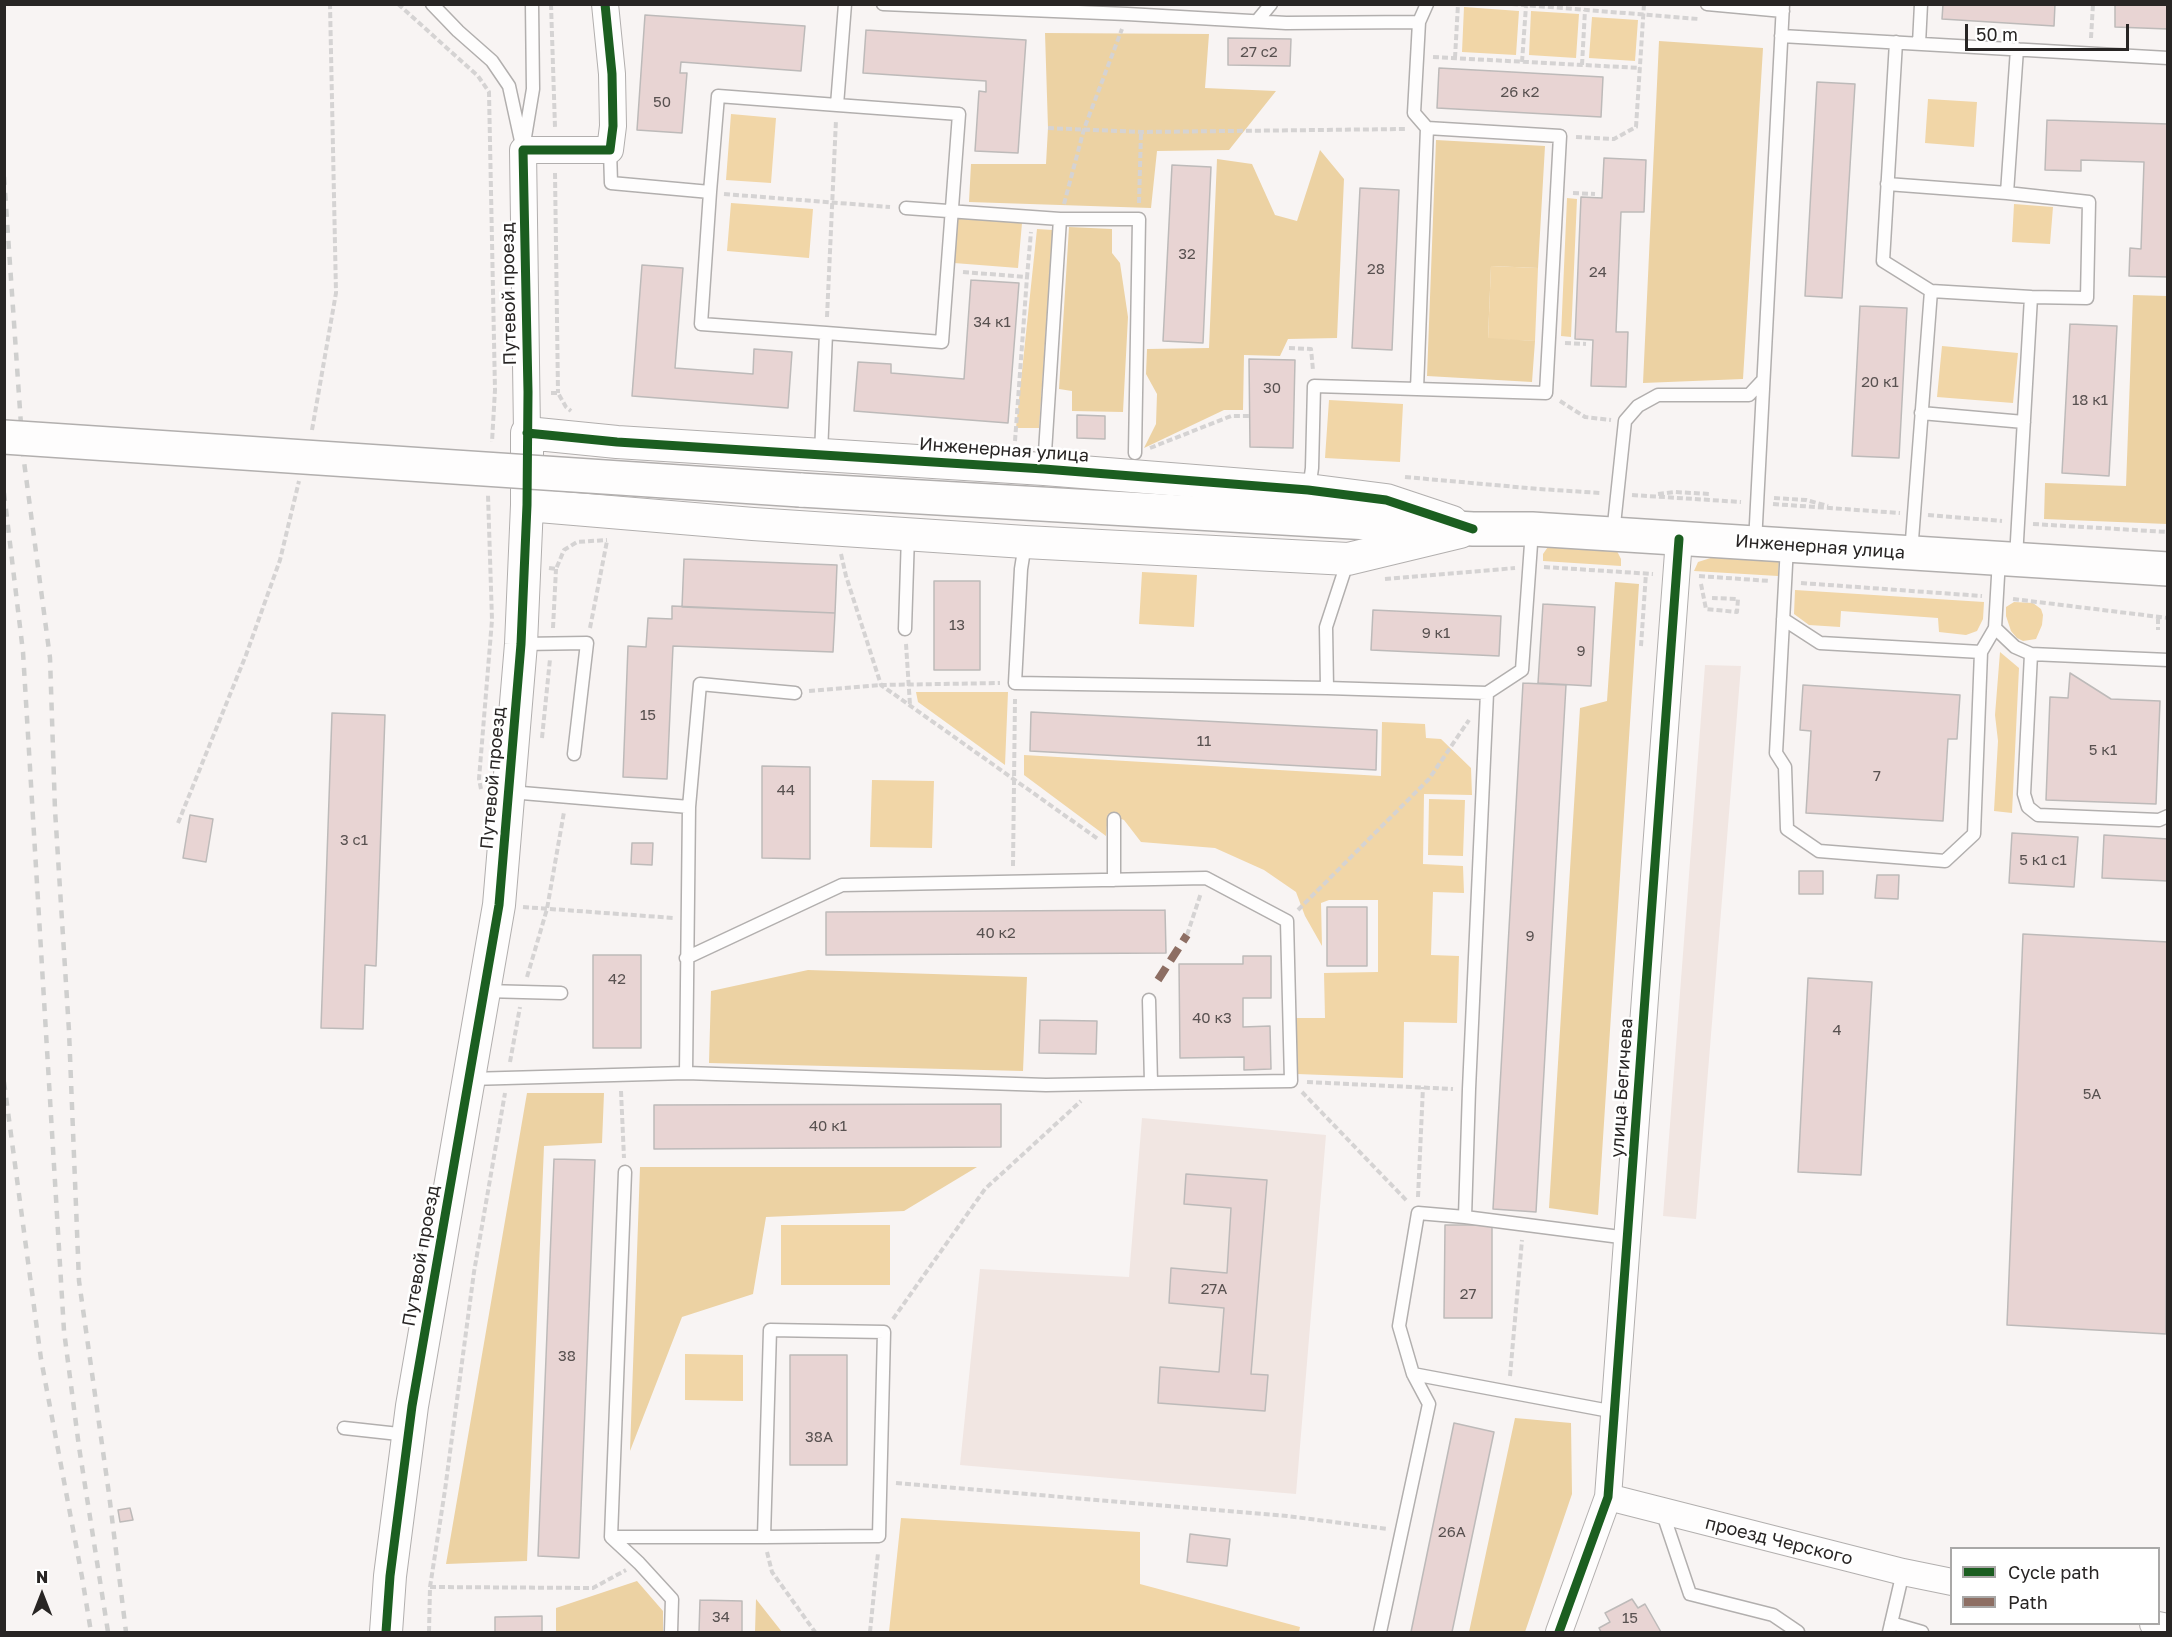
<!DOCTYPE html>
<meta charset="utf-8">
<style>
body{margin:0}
#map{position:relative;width:2172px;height:1637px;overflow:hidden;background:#f8f4f3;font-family:"Golos Text",sans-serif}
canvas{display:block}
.frame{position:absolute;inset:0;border:6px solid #282524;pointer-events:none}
.legend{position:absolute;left:1950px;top:1547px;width:210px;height:78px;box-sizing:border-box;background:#fff;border:2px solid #a9a8a7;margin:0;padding:8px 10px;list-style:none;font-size:18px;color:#282524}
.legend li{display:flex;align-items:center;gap:12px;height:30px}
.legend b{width:30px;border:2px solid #a9a8a7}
.north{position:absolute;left:12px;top:1565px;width:60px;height:60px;-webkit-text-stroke:4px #fff;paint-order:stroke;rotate:0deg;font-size:16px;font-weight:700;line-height:24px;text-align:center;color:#282524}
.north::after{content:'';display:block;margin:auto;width:21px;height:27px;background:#282524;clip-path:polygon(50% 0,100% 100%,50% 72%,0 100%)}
.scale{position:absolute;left:1965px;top:24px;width:164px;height:27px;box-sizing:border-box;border:3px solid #282524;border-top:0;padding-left:8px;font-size:18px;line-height:21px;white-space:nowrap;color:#282524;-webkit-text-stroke:4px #fff;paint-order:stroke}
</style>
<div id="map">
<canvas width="2172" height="1637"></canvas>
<div class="frame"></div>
<ul class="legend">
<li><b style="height:8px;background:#1b5e20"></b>Cycle path</li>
<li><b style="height:8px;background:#8d6e63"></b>Path</li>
</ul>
<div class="north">N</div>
<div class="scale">50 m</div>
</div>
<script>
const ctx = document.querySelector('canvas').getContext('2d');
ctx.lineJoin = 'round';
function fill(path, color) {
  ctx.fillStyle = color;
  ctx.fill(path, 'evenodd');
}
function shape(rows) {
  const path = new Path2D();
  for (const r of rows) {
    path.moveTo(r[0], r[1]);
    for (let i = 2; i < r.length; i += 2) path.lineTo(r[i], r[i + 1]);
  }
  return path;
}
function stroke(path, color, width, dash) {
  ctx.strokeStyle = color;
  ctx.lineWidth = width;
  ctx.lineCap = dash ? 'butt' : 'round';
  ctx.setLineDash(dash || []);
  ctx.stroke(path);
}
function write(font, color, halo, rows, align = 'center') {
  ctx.font = font + ' "Golos Text",sans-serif';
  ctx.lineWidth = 5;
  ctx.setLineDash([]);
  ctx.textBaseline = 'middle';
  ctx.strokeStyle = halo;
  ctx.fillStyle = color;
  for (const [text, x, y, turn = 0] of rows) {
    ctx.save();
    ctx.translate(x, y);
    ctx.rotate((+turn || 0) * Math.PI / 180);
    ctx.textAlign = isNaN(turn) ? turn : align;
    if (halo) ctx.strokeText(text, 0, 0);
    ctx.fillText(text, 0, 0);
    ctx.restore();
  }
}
const built = shape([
 [1705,665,1741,666,1696,1219,1663,1216],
 [1142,1118,1326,1135,1296,1494,960,1465,980,1269,1129,1277]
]);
const green = shape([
 [1464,7,1519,11,1516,55,1462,52],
 [1531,11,1579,14,1576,58,1529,55],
 [1592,17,1638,20,1635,61,1589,58],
 [1928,99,1977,102,1974,147,1925,143],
 [731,114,776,118,771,183,726,180],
 [1567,198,1577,199,1571,337,1561,336],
 [731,203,813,209,809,258,727,251],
 [2014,204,2053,207,2050,244,2012,242],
 [958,218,1022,223,1018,268,954,263],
 [1037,229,1053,230,1039,428,1016,428],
 [1491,266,1538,268,1535,341,1488,339],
 [1942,346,2018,353,2013,403,1937,397],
 [1329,400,1403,404,1400,462,1325,458],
 [1550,544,1616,549,1621,559,1621,566,1543,561,1543,554],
 [1717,556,1779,560,1778,576,1694,571,1698,562],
 [1142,572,1197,575,1194,627,1139,624],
 [1795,590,1984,602,1983,619,1977,631,1966,635,1939,632,1938,618,1841,611,1840,627,1809,625,1794,614],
 [2014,602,2033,603,2041,609,2043,615,2042,625,2036,639,2023,641,2017,638,2011,631,2006,616,2006,607],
 [2000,652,2019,668,2012,813,1994,811,1998,741,1995,715],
 [916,692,1008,692,1005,765,918,702],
 [1382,722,1425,724,1426,738,1441,739,1471,768,1472,795,1424,794,1423,864,1463,866,1464,893,1433,892,1431,955,1459,956,1457,1023,1404,1022,1403,1078,1297,1074,1296,1018,1325,1018,1324,973,1378,972,1378,900,1329,900,1321,903,1322,946,1305,916,1296,892,1264,870,1215,848,1141,842,1124,820,1108,814,1106,836,1024,775,1024,755,1381,776],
 [872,780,934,781,932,848,870,847],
 [1429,799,1465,800,1463,856,1428,855],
 [781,1225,890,1225,890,1285,781,1285],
 [685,1354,743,1355,743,1401,685,1400],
 [901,1518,1140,1532,1140,1584,1300,1627,1299,1632,889,1632]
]);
const forest = shape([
 [1045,33,1209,34,1205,88,1276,91,1229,150,1157,151,1151,208,969,202,971,164,1046,164,1048,128],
 [1659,41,1763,48,1743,379,1643,383],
 [1436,140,1545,146,1538,268,1491,266,1488,338,1535,341,1532,382,1427,376],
 [1320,150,1344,179,1337,338,1288,339,1280,356,1244,355,1243,410,1224,410,1144,448,1156,424,1157,394,1146,374,1147,349,1209,348,1217,159,1252,164,1275,215,1297,221],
 [1069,227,1112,229,1112,253,1120,263,1128,317,1123,412,1072,411,1072,391,1059,389],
 [2133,295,2167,296,2167,524,2044,519,2045,483,2126,486],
 [1615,582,1639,584,1598,1215,1549,1208,1580,708,1607,701],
 [808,970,1027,977,1023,1071,709,1063,711,991],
 [527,1093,604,1093,602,1143,544,1146,527,1561,446,1564],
 [640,1167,977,1167,904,1211,766,1217,753,1294,682,1317,630,1451],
 [1515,1418,1571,1423,1572,1494,1525,1632,1469,1632],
 [637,1581,663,1611,663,1632,556,1632,556,1608],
 [756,1599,782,1632,755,1632]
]);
const building = shape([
 [1943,4,2055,4,2054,26,1942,19,1943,4],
 [2115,4,2168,4,2168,29,2115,27,2115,4],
 [645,15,805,26,801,71,681,62,680,73,687,73,682,133,637,130,645,15],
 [866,30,1026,40,1018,153,975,151,979,91,986,92,986,81,863,73,866,30],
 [1228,38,1291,39,1290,66,1228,65,1228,38],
 [1439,68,1603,77,1601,117,1437,108,1439,68],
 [1817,82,1855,84,1842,298,1805,296,1817,82],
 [2047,120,2168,124,2168,277,2129,276,2130,248,2141,249,2144,162,2081,160,2081,171,2045,170,2047,120],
 [1604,158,1646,160,1644,212,1621,212,1616,332,1628,332,1626,387,1591,386,1593,340,1575,339,1581,197,1602,198,1604,158],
 [1172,165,1211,167,1203,343,1163,341,1172,165],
 [1360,188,1399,190,1392,350,1352,348,1360,188],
 [642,265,683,268,675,368,753,374,754,349,792,352,788,408,632,396,642,265],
 [971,280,1019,283,1008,423,854,411,858,362,891,364,891,373,964,379,971,280],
 [1860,306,1907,308,1899,458,1852,456,1860,306],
 [2070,324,2117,326,2109,476,2062,473,2070,324],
 [1249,359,1295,360,1293,448,1250,447,1249,359],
 [1077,415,1105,416,1105,439,1077,438,1077,415],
 [684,559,837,565,835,613,682,607,684,559],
 [934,581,980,581,980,670,934,670,934,581],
 [1543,604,1595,607,1591,686,1538,683,1543,604],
 [672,606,835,613,833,652,673,646,667,779,623,777,628,646,646,647,648,618,672,619,672,606],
 [1373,610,1501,616,1499,656,1371,650,1373,610],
 [2070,673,2111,699,2160,701,2156,804,2046,800,2050,697,2068,698,2070,673],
 [1523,683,1566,685,1536,1212,1493,1209,1523,683],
 [1803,685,1960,695,1957,739,1948,739,1943,821,1806,813,1811,731,1800,730,1803,685],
 [1031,712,1377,730,1376,770,1030,751,1031,712],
 [332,713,385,715,376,966,365,965,363,1029,321,1028,332,713],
 [762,766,810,767,810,859,762,858,762,766],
 [190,815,213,819,206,862,183,858,190,815],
 [2012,833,2078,837,2074,887,2009,883,2012,833],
 [2104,835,2168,839,2168,881,2102,878,2104,835],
 [632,843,653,843,652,865,631,864,632,843],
 [1799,871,1823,871,1823,894,1799,894,1799,871],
 [1877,875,1899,875,1898,899,1875,898,1877,875],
 [1327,907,1367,907,1367,966,1327,966,1327,907],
 [1165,910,1166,953,826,955,826,912,1165,910],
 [2023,934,2168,942,2166,1334,2007,1325,2023,934],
 [593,955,641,955,641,1048,593,1048,593,955],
 [1243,956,1271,956,1271,998,1243,998,1243,1027,1270,1026,1271,1069,1244,1070,1244,1057,1180,1058,1179,964,1243,964,1243,956],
 [1808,978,1872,982,1861,1175,1798,1172,1808,978],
 [1040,1020,1097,1021,1096,1054,1039,1053,1040,1020],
 [1001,1104,1001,1147,654,1149,654,1105,1001,1104],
 [554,1159,595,1160,579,1558,538,1556,554,1159],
 [1186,1174,1267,1180,1251,1374,1268,1375,1265,1411,1158,1403,1160,1367,1219,1372,1224,1308,1169,1303,1171,1268,1227,1273,1231,1208,1184,1204,1186,1174],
 [1445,1225,1492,1225,1492,1318,1444,1318,1445,1225],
 [790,1355,847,1355,847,1465,790,1465,790,1355],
 [1454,1423,1494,1432,1452,1632,1411,1632,1454,1423],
 [130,1508,133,1520,120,1522,118,1510,130,1508],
 [1190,1534,1230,1539,1227,1566,1187,1562,1190,1534],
 [1632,1599,1638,1608,1645,1604,1661,1632,1601,1632,1599,1628,1610,1622,1605,1613,1632,1599],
 [700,1600,742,1601,742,1632,699,1632,700,1600],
 [542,1616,542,1632,495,1632,495,1617,542,1616]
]);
const path = shape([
 [398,4,478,76,489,92,495,390,492,442],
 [551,4,555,127],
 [1512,4,1699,19],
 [2091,38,2093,4],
 [1433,57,1640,68],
 [1455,58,1458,4],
 [1522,62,1526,6],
 [1582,65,1585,10],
 [1048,128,1141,132,1405,129],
 [1576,137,1614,139,1636,127,1644,4],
 [555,173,558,393],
 [1573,193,1595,194],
 [724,194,890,207],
 [1139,203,1141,132],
 [1064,204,1084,129,1122,29],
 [963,272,1027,277,1031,232],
 [827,317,836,120],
 [1565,343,1586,344],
 [1289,348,1311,349,1313,370],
 [551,393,558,393,566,407,571,411],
 [1560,401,1585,417,1611,420],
 [312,430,336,293,330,4],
 [1015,441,1027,277],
 [1150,448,1231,416,1250,416],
 [1405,477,1539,489,1601,493],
 [1658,494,1675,492,1711,494],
 [1632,495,1741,502],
 [1774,498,1806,500,1828,506],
 [1773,504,1900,513],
 [1928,515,2002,521],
 [2033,524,2168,532],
 [841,554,846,576,881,685,1098,839],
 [1544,567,1653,574],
 [549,568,556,569,564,550,577,542,607,540],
 [1699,576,1770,581],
 [1385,579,1515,568],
 [1801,583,1982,596],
 [1701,584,1706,609,1737,612,1738,599,1712,598],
 [2013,599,2168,618],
 [2158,618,2158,630],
 [553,628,556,569],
 [590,628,607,541],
 [906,644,910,705],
 [1641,646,1646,573],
 [809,691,881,685,1000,683],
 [542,738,550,659],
 [481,789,479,779,492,620,488,495],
 [178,823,246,655,280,560,299,481],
 [1013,866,1015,699],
 [523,907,674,918],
 [1298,910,1429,779,1469,720],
 [1187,935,1201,893],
 [527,977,547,909,564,812],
 [510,1062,520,1007],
 [1307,1082,1453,1089],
 [621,1091,624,1158],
 [1302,1092,1407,1201],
 [1418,1197,1423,1087],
 [893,1319,985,1189,1081,1101],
 [1510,1376,1522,1240],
 [896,1483,1287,1516,1388,1529],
 [767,1552,772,1572,815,1632],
 [430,1587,593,1588,626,1570],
 [429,1632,430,1587,445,1490,474,1272,505,1093],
 [870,1632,878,1553]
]);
const service = shape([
 [432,4,458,31,492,61,509,86,523,150],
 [883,4,1127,14,1286,23,1419,22],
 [1707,4,1783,11],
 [1257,21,1271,4],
 [1781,36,2168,58],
 [1896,42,1883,261,1931,291,1911,553],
 [1919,44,1921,4],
 [1427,128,1417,389,1546,393,1560,136,1427,128,1414,113,1419,22,1427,4],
 [524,143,533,89,532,4],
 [610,150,611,183,710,192,718,96,837,105],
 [1887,184,2007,193],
 [710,192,701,324,826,333,821,454],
 [906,208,1060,219],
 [1931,291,2031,297],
 [826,333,942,342,959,114,837,105,845,4],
 [1921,413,2024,422],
 [1044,468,1060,219,1139,219,1135,453],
 [1309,489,1312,468,1314,386,1417,389],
 [1613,534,1625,421,1638,406,1658,395,1749,395,1763,380],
 [1755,543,1783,4],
 [1025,544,1021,569,1015,683,1327,688],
 [1787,546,1776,753,1785,767,1787,829,1819,851,1945,861,1974,834,1981,652,1995,628],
 [2016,558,2031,297,2087,298,2089,202,2007,193,2017,49],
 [1999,559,1995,628,2015,647,2031,654,2168,660],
 [1348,560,1326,627,1327,688,1487,693,1469,1089,1465,1217],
 [1783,619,1820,643,1981,652],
 [905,629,908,535],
 [522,644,587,643,574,754],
 [2031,654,2024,794,2028,807,2038,815,2159,820,2168,816],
 [1487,693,1522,670,1532,530],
 [510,792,689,807,700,684,795,693],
 [1114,880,1114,819],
 [686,958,842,885,1206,878,1287,921,1291,1081,1151,1083],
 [485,991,561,993],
 [686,1073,1046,1085,1151,1083,1149,1000],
 [469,1079,686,1073,689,807],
 [625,1172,611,1537,639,1563,672,1599,671,1632],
 [1615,1412,1413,1374,1399,1326,1418,1213,1465,1217,1628,1238],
 [344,1428,408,1435],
 [1662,1511,1690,1594,1773,1615,1798,1632],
 [611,1537,764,1537,879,1536,884,1332,770,1330,764,1537],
 [1891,1623,1922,1632],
 [1380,1632,1429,1404,1413,1374],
 [1889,1632,1903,1572]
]);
const minor = shape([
 [527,433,523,150,610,150,613,126,612,74,605,4],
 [1608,1497,1903,1572,1952,1582],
 [2153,1624,2168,1627],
 [1559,1632,1608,1497,1679,539]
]);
const tertiary = shape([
 [527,505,753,524,1025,542,1348,559,1460,532],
 [386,1632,390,1576,412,1406,499,905,521,644,527,505,527,433,617,442,1044,469,1308,490,1386,500,1452,522]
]);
const secondary = shape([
 [800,490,1473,529,1532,529,2168,569]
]);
const rail = shape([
 [4,177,23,454,50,658,55,810,69,1031,79,1281,109,1494,126,1632],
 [4,493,23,652,64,1331,79,1447,108,1632],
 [4,1082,41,1359,82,1577,91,1632]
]);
const secondaryBridge = shape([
 [4,437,800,490]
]);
const quiet = shape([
 [1158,980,1187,935]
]);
const cycleway = shape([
 [527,433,617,442,1044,469,1308,490,1386,500,1473,529],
 [386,1632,390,1576,412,1406,499,905,521,644,527,505,528,392,523,150,610,150,613,126,612,74,605,4],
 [1559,1632,1608,1497,1679,539]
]);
const numberNames = [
 ["27 с2",1259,52],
 ["26 к2",1520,92],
 ["50",662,102],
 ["32",1187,254],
 ["28",1376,269],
 ["24",1598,272],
 ["34 к1",992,322],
 ["20 к1",1880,382],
 ["30",1272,388],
 ["18 к1",2090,400],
 ["13",957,625],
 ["9 к1",1436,633],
 ["9",1581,651],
 ["15",648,715],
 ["11",1204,741],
 ["5 к1",2103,750],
 ["7",1877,776],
 ["44",786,790],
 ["3 с1",354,840],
 ["5 к1 с1",2043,860],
 ["40 к2",996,933],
 ["9",1530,936],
 ["42",617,979],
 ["40 к3",1212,1018],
 ["4",1837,1030],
 ["5A",2092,1094],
 ["40 к1",828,1126],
 ["27А",1214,1289],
 ["27",1468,1294],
 ["38",567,1356],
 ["38А",819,1437],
 ["26А",1452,1532],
 ["34",721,1617],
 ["15",1630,1618]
];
const streetNames = [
 ["Путевой проезд",509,294,-91],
 ["Инженерная улица",1004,450,4],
 ["Инженерная улица",1820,547,4],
 ["Путевой проезд",493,778,-85],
 ["улица Бегичева",1622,1088,-86],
 ["Путевой проезд",421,1256,-80],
 ["проезд Черского",1779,1541,14]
];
fill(built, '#f1e6e2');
fill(green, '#f1d6a7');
fill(forest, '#ecd2a3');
fill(building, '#e8d4d3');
stroke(building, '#bdbab9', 1.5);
stroke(service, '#b2afae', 15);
stroke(minor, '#b2afae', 28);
stroke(tertiary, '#b2afae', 34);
stroke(secondary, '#b2afae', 36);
stroke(path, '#d5d3d3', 4, [6, 3]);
stroke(service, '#fefdfd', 12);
stroke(minor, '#fefdfd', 26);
stroke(tertiary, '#fefdfd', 32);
stroke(secondary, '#fefdfd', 33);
stroke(rail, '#cfcfce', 4.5, [8, 8]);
stroke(secondaryBridge, '#b2afae', 36, []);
stroke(secondaryBridge, '#fefdfd', 33);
stroke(quiet, '#8d6e63', 8, [15, 8]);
stroke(cycleway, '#1b5e20', 9);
write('15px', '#585150', null, numberNames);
write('18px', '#282524', '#fff', streetNames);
</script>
